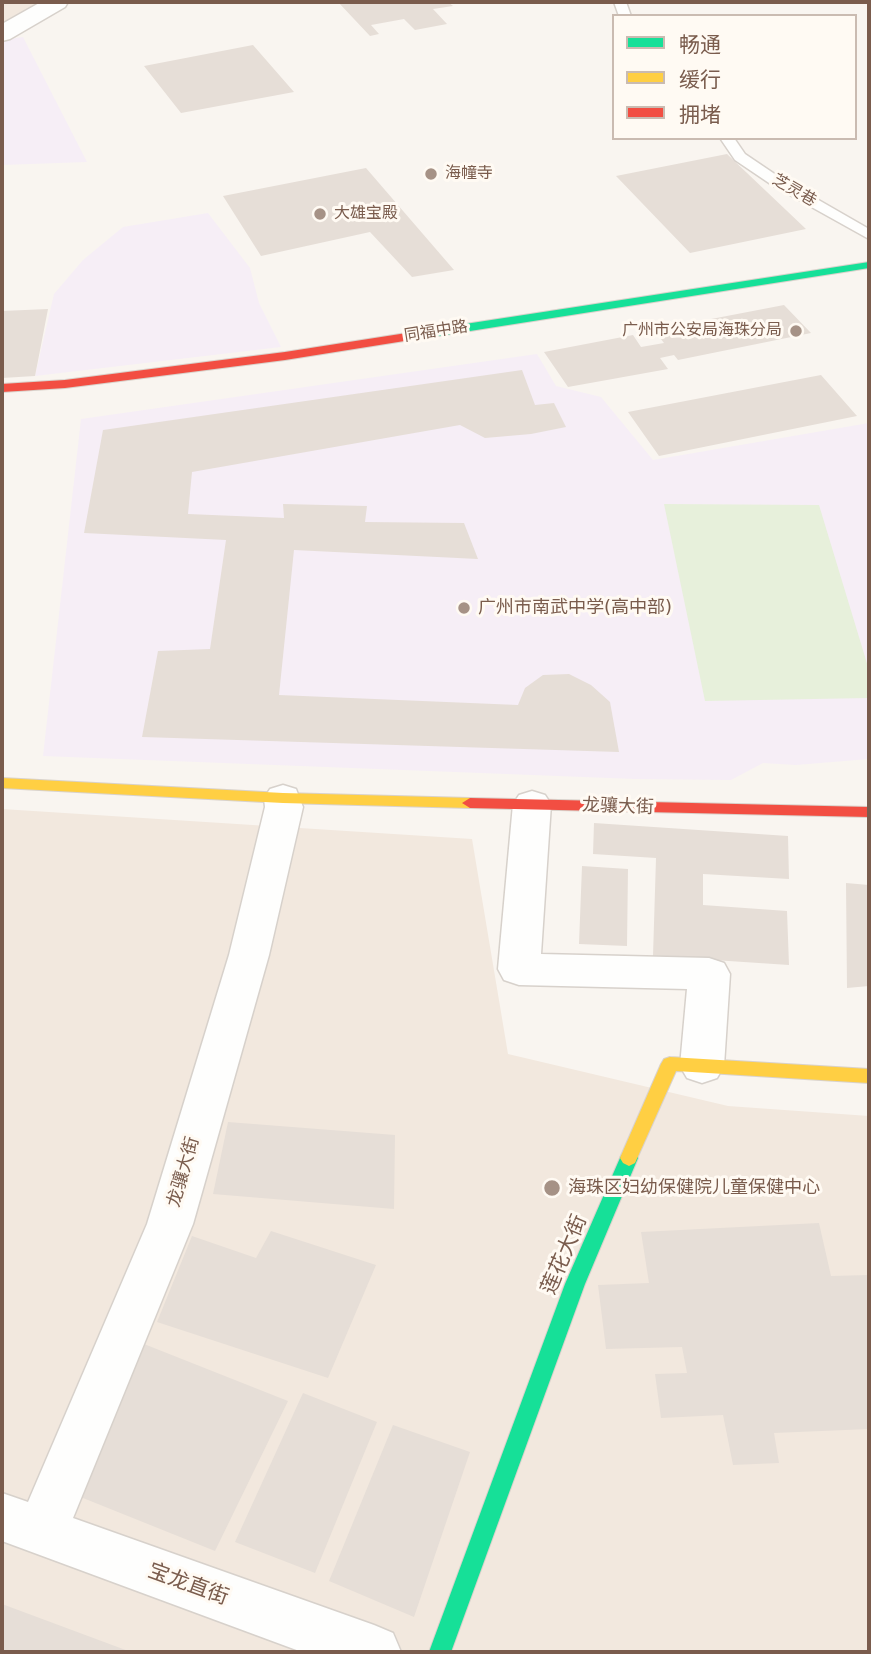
<!DOCTYPE html>
<meta charset="utf-8">
<style>
body{margin:0}
#map{position:relative;width:871px;height:1654px;overflow:hidden;background:#f9f5f0;font-family:"DejaVu Sans","Noto Sans SC",sans-serif}
canvas{display:block}
.frame{position:absolute;inset:0;border:4px solid #7a5c4d;pointer-events:none}
.legend{position:absolute;left:612px;top:14px;width:245px;height:126px;box-sizing:border-box;background:#fffaf3;border:2px solid #cabbb1;margin:0;padding:9px 12px;list-style:none;font-size:21px;color:#7a5c4d}
.legend li{display:flex;align-items:center;gap:14px;height:35px}
.legend b{width:35px;border:2px solid #cabbb1}
</style>
<div id="map">
<canvas width="871" height="1654"></canvas>
<div class="frame"></div>
<ul class="legend">
<li><b style="height:9px;background:#16e098"></b>畅通</li>
<li><b style="height:9px;background:#ffcf43"></b>缓行</li>
<li><b style="height:9px;background:#f24e42"></b>拥堵</li>
</ul>
</div>
<script>
const ctx = document.querySelector('canvas').getContext('2d');
ctx.lineJoin = 'round';
function fill(path, color) {
  ctx.fillStyle = color;
  ctx.fill(path, 'evenodd');
}
function shape(rows) {
  const path = new Path2D();
  for (const r of rows) {
    path.moveTo(r[0], r[1]);
    for (let i = 2; i < r.length; i += 2) path.lineTo(r[i], r[i + 1]);
  }
  return path;
}
function stroke(path, color, width, dash) {
  ctx.strokeStyle = color;
  ctx.lineWidth = width;
  ctx.lineCap = dash ? 'butt' : 'round';
  ctx.setLineDash(dash || []);
  ctx.stroke(path);
}
function write(font, color, halo, rows, align = 'center') {
  ctx.font = font + ' "DejaVu Sans","Noto Sans SC",sans-serif';
  ctx.lineWidth = 6;
  ctx.setLineDash([]);
  ctx.textBaseline = 'middle';
  ctx.strokeStyle = halo;
  ctx.fillStyle = color;
  for (const [text, x, y, turn = 0] of rows) {
    ctx.save();
    ctx.translate(x, y);
    ctx.rotate((+turn || 0) * Math.PI / 180);
    ctx.textAlign = isNaN(turn) ? turn : align;
    if (halo) ctx.strokeText(text, 0, 0);
    ctx.fillText(text, 0, 0);
    ctx.restore();
  }
}
const residential = shape([
 [2,2,52,2,2,31],
 [2,809,472,839,508,1054,728,1106,869,1116,869,1652,2,1652]
]);
const education = shape([
 [23,37,87,162,2,165,2,40],
 [208,213,250,268,259,303,281,347,35,376,54,294,83,260,123,227],
 [537,354,556,386,601,397,653,460,869,423,869,759,796,765,763,763,731,780,635,779,43,756,81,419]
]);
const green = shape([
 [664,504,819,505,869,670,869,698,705,701]
]);
const building = shape([
 [338,2,448,2,453,6,433,9,447,24,415,30,404,19,371,25,379,34,370,36],
 [253,45,294,92,181,113,144,66],
 [727,154,806,229,690,253,616,176],
 [366,168,454,270,412,277,370,232,261,256,223,196],
 [784,305,811,333,678,360,674,355,660,358,668,369,568,387,544,352,633,335,641,347,664,343,654,330],
 [48,309,35,376,2,378,2,311],
 [522,370,535,405,554,403,566,427,531,434,485,438,460,425,192,472,188,514,284,518,283,504,367,506,365,522,464,523,478,559,294,550,279,695,518,705,525,688,543,675,569,674,591,685,610,702,619,752,142,737,158,651,210,649,226,540,84,533,103,430],
 [821,375,857,416,659,456,628,412],
 [594,823,788,836,789,879,703,874,703,905,787,911,789,965,653,956,656,858,593,854],
 [582,866,628,869,627,946,579,944],
 [846,883,869,885,869,986,847,988],
 [228,1122,395,1135,394,1209,213,1194],
 [819,1223,831,1276,869,1275,869,1429,774,1433,779,1463,733,1465,723,1415,661,1418,655,1374,687,1373,682,1347,606,1349,598,1285,649,1283,641,1232],
 [271,1231,376,1265,328,1378,157,1322,192,1236,256,1258],
 [144,1344,288,1401,215,1551,78,1496],
 [303,1393,377,1422,315,1573,235,1542],
 [393,1425,470,1452,414,1617,329,1581],
 [2,1604,131,1652,2,1652]
]);
const lane = shape([
 [614,2,626,2,631,16,619,16,614,2],
 [720,138,734,138,745,154,782,179,869,229,869,239,772,185,735,160,720,138]
]);
const street = shape([
 [41,2,68,2,65,7,10,39,2,41,2,24,41,2],
 [283,785,296,789,303,807,269,955,193,1224,73,1518,374,1625,393,1633,401,1652,302,1652,2,1541,2,1493,28,1502,147,1224,229,955,265,807,264,798,270,789,283,785],
 [532,791,545,795,551,804,541,954,709,958,724,963,730,974,724,1066,717,1078,702,1083,687,1078,680,1066,687,989,519,985,504,980,498,969,513,804,519,795,532,791]
]);
const fast = shape([
 [869,262,869,268,413,340,407,336,413,332,869,262],
 [629,1150,635,1153,638,1158,585,1284,451,1652,429,1652,565,1284,620,1158,623,1153,629,1150]
]);
const slow = shape([
 [2,778,283,793,470,798,478,803,470,808,283,803,2,788,2,778],
 [670,1057,869,1069,869,1083,676,1071,635,1163,629,1166,623,1163,620,1158,661,1064,664,1059,670,1057]
]);
const jam = shape([
 [413,332,417,333,417,339,285,360,65,388,2,392,2,384,65,380,285,352,413,332],
 [470,798,869,807,869,817,470,808,462,803,470,798]
]);
const markers = [
 [431,174,7,"#a69286"],
 [320,214,7,"#a69286"],
 [796,331,7,"#a69286"],
 [464,608,7,"#a69286"],
 [552,1188,9,"#a69286"]
];
const farPoinames = [
 ["海幢寺",445,174],
 ["大雄宝殿",334,214],
 ["广州市公安局海珠分局",782,331,"right"]
];
const farStreetnames = [
 ["芝灵巷",794,191,30],
 ["同福中路",436,332,-9]
];
const poiNames = [
 ["广州市南武中学(高中部)",478,608],
 ["海珠区妇幼保健院儿童保健中心",568,1188]
];
const streetNames = [
 ["龙骧大街",618,807,2],
 ["龙骧大街",184,1172,-74]
];
const nearStreetnames = [
 ["莲花大街",565,1255,-67],
 ["宝龙直街",188,1585,20]
];
fill(residential, '#f2e8de');
fill(education, '#f6eef6');
fill(green, '#e7f0db');
fill(building, '#e6ded7');
stroke(lane, '#d7d1cb', 3);
stroke(street, '#d7d1cb', 3);
stroke(fast, '#d9d2cb', 2);
stroke(slow, '#d9d2cb', 2);
stroke(jam, '#d9d2cb', 2);
fill(lane, '#fefefd');
fill(street, '#fefefd');
fill(fast, '#16e098');
fill(slow, '#ffcf43');
fill(jam, '#f24e42');
for (const [x, y, r, color] of markers) {
  const dot = new Path2D();
  dot.arc(x, y, r, 0, 2 * Math.PI);
  ctx.fillStyle = color;
  ctx.fill(dot);
  stroke(dot, '#fffaf3', 2.5);
}
write('16px', '#7a5c4d', '#fffaf3', farPoinames, 'left');
write('16px', '#7a5c4d', '#fffaf3', farStreetnames);
write('18px', '#7a5c4d', '#fffaf3', poiNames, 'left');
write('18px', '#7a5c4d', '#fffaf3', streetNames);
write('21px', '#7a5c4d', '#fffaf3', nearStreetnames);
</script>
